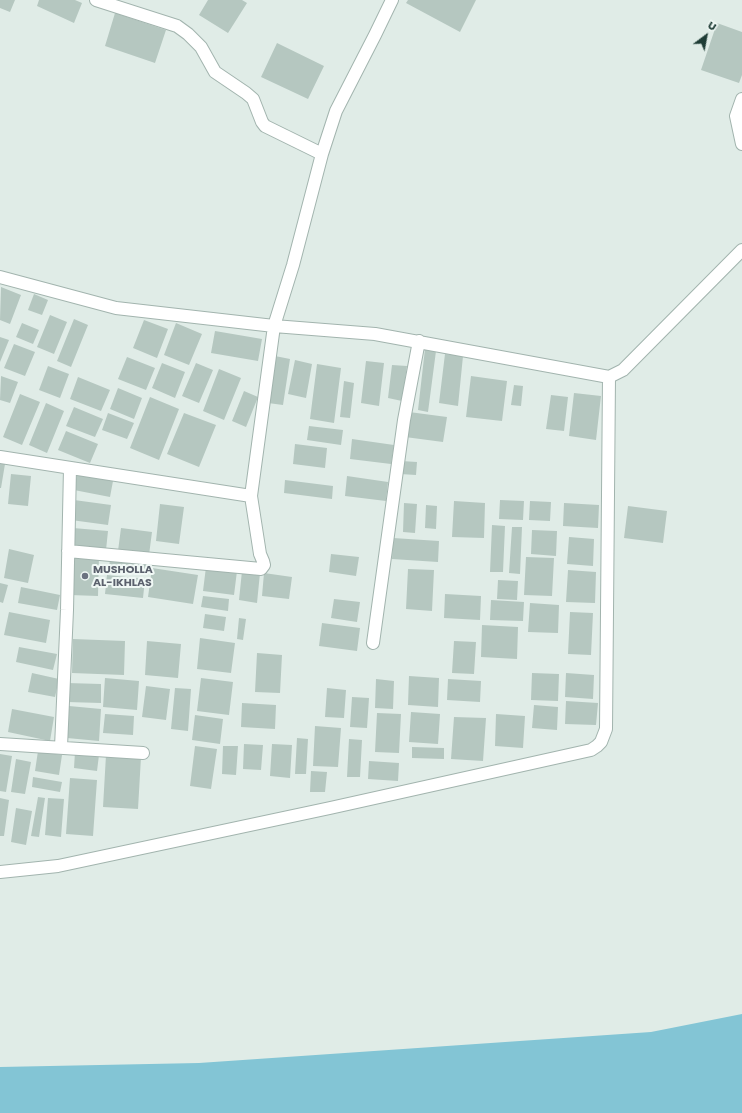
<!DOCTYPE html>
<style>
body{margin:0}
#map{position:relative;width:742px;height:1113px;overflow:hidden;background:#e0ece7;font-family:Poppins,sans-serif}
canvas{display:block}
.north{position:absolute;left:686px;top:16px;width:40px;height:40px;-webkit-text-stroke:3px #f0f8f5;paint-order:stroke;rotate:32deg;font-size:11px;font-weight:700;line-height:16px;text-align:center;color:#1f3d36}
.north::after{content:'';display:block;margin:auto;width:14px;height:18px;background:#1f3d36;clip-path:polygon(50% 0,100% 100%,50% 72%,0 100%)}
</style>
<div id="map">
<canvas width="742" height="1113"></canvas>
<div class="north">U</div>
</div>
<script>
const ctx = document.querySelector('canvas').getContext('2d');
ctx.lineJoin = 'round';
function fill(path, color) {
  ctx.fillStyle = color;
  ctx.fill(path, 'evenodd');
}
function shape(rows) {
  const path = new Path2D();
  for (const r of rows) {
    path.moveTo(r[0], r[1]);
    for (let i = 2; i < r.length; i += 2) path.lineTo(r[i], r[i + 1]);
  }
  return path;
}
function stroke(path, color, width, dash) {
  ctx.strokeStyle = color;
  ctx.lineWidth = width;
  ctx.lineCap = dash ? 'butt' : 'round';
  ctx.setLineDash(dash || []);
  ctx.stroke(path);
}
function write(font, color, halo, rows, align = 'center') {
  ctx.font = font + ' Poppins,sans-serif';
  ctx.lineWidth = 4;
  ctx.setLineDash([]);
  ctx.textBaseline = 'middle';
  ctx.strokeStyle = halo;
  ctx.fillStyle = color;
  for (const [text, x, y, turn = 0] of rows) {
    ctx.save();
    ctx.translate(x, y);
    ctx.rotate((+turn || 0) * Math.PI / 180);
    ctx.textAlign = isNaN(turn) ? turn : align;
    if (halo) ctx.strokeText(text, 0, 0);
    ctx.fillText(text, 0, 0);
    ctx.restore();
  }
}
const water = shape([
 [742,1014,742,1113,0,1113,0,1067,199,1063,651,1032]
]);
const building = shape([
 [0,0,15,0,10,12,0,8],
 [39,0,75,0,82,3,74,23,37,6],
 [208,0,242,0,247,3,228,33,199,15],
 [408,0,476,0,460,32,406,3],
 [115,13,166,30,155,63,105,46],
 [717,23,742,32,742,75,739,83,701,70],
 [277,43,324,66,308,99,261,77],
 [1,287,21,295,10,324,0,320],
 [34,294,48,300,42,315,28,310],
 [50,315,67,322,54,354,37,347],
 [74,319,88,325,71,367,57,361],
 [144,320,168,329,157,358,133,348],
 [22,323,39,330,33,344,16,337],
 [176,323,202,334,189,365,164,355],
 [215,331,262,339,258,361,211,353],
 [0,337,9,340,0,362],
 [14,344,35,352,25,376,4,368],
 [425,349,436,351,428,412,418,410],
 [445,354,463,356,458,406,439,403],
 [275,356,290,359,283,405,268,403],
 [127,357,155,368,146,390,118,379],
 [295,360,312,364,306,398,288,394],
 [366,361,384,363,379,406,361,403],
 [162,363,185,372,175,398,152,388],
 [196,363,213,370,199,403,182,396],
 [317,364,341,368,334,423,310,419],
 [392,365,407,366,402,401,388,398],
 [48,366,69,374,60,398,39,390],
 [219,369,241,378,224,420,203,411],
 [1,376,18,382,10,403,0,400],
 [471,376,507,381,502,421,466,417],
 [78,377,110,390,101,411,70,399],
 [344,381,354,383,350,418,340,417],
 [514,385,523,386,521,406,511,405],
 [118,388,142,398,134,419,110,409],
 [244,391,258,397,246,427,232,421],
 [574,393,601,396,596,440,569,436],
 [20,394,40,402,22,445,3,437],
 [551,395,568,397,564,431,546,429],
 [150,397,179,409,159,460,130,448],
 [46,403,64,411,47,453,29,445],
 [74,407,103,419,95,437,66,426],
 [409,412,447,417,443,442,405,437],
 [108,413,134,423,127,439,102,430],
 [184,413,216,425,199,467,167,454],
 [309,426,343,430,341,445,307,440],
 [66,431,98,444,90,463,58,450],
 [352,439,394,445,391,464,350,459],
 [295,444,327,448,325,468,293,464],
 [401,461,417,462,416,475,400,474],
 [0,463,5,464,1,488,0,488],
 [11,474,31,476,28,506,8,504],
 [77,474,113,481,110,497,74,490],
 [347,476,388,482,386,501,345,496],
 [285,480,333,486,332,499,284,493],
 [74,500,111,505,108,525,71,520],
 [500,500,524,501,523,520,499,519],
 [454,501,485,503,484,538,452,537],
 [530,501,551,502,550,521,529,520],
 [404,503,417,504,415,533,403,532],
 [564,503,599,505,598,528,563,526],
 [160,504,184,507,179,544,156,541],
 [426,505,437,506,436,529,425,528],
 [628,506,667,511,663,543,624,538],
 [492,525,505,526,503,572,490,572],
 [512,527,522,527,520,574,509,573],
 [73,528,108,531,106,550,72,546],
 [121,528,152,532,149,555,118,551],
 [532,530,557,531,556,556,531,554],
 [569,537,594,539,593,566,567,564],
 [393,538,439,541,438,562,392,559],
 [9,549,34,555,28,583,4,578],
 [331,554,359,557,356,576,329,572],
 [71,555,99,556,98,596,70,595],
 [110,557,149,561,147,575,109,571],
 [526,557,554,558,552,596,524,595],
 [206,567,237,571,234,595,203,591],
 [152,568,198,575,193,604,148,597],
 [408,569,434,570,432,611,406,609],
 [568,570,596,572,595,603,566,602],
 [242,571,260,573,257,603,239,600],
 [264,573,292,577,289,599,262,596],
 [107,575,145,579,143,598,105,594],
 [498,580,518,581,517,600,497,599],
 [0,583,8,585,3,603,0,602],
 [21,587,60,595,57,610,18,603],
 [445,594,481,596,480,620,444,618],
 [203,596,229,599,228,611,201,607],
 [334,599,360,602,357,622,331,618],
 [491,600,524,602,523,621,490,620],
 [530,603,559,605,558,633,528,632],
 [9,612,50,620,46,643,4,635],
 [570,612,593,613,591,655,568,654],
 [205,614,226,617,224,631,203,628],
 [239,618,246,619,243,640,237,639],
 [322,623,360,628,357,651,319,646],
 [482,625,518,627,517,659,481,657],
 [200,638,235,643,231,673,197,669],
 [73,639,125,641,124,675,72,673],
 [147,641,181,644,178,678,145,675],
 [454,641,476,642,474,674,452,673],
 [19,647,57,654,53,670,16,662],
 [257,653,282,655,280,693,255,692],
 [32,673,59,679,55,697,28,692],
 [532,673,559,674,558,701,531,700],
 [566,673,594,675,593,699,565,697],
 [409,676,439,678,438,707,408,705],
 [105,678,139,681,137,710,103,707],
 [201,678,233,682,229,715,197,711],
 [376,679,394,681,393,709,375,708],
 [448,679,481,681,480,702,447,700],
 [67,683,101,684,101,703,67,702],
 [146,686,170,689,166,720,142,717],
 [175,688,191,689,188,731,171,729],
 [327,688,346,690,344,718,325,717],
 [352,697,369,698,367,728,350,727],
 [566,701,598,703,596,725,565,724],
 [242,703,276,705,275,729,241,727],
 [534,705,558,707,557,730,532,728],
 [69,706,101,709,99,741,67,738],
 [12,709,54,717,50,741,8,732],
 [411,712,440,714,438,744,409,742],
 [377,713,401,714,399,753,375,752],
 [105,714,134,716,133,735,103,733],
 [496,714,525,716,523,748,495,746],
 [195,715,223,719,220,744,192,740],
 [454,717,486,718,483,761,451,759],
 [315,726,341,728,338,767,313,766],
 [297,738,308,739,306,774,295,774],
 [349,739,362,740,360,777,347,777],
 [244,744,263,745,261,770,243,769],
 [272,744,292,745,290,778,270,776],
 [195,746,217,749,211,789,190,786],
 [223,746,238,746,236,775,222,774],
 [412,747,444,748,444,759,412,758],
 [38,751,62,755,59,775,35,771],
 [75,752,99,755,97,771,74,768],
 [0,754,12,756,6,792,0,791],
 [106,755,141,757,138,809,103,807],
 [16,759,31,762,25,794,11,792],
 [369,761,399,763,398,781,368,779],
 [311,771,327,772,325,792,310,792],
 [33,777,62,782,60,792,32,787],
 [70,778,97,780,93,836,66,834],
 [38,797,45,798,39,837,31,836],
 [0,798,9,800,4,836,0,836],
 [48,798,64,799,61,837,45,835],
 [16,808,32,811,26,845,11,842]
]);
const street = shape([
 [96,0,177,26,188,34,201,47,215,72,246,93,253,99,262,122,265,126,322,154],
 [742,99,736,116,742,144],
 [0,277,116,308,274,326,375,334,609,377,623,370,742,250],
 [0,457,251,496,274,326,293,265,322,154,336,111,375,35,392,0],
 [68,551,261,569,264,565,263,561,260,554,251,496],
 [373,643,404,420,419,341],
 [0,744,143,753],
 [61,747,67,610,70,468],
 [0,872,58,866,330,808,591,750,597,746,601,742,606,729,609,377]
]);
const markers = [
 [85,576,4,"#6b7280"]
];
const worshipNames = [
 ["MUSHOLLA",93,570],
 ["AL-IKHLAS",93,583]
];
fill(water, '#83c5d5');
fill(building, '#b5c7c0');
stroke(street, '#a2b4ae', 14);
stroke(street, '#fff', 12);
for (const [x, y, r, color] of markers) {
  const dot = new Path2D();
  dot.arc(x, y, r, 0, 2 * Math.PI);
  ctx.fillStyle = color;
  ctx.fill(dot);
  stroke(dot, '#f0f8f5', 1.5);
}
write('bold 11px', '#5b616d', '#f0f8f5', worshipNames, 'left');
</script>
